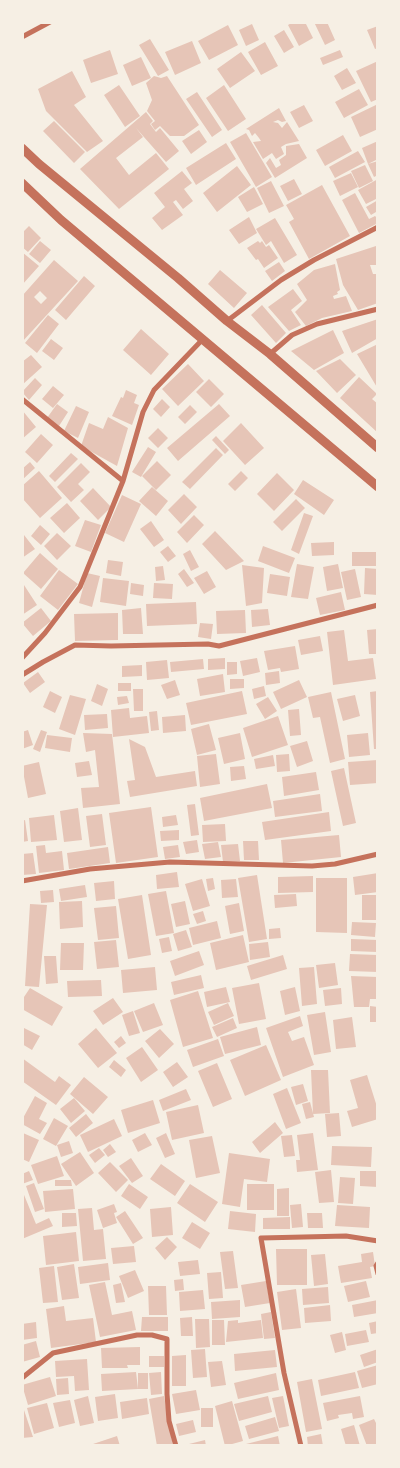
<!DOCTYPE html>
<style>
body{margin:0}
#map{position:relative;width:400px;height:1468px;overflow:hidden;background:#f6efe4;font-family:Barlow,sans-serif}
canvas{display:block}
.frame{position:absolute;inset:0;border:24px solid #f6efe4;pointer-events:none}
</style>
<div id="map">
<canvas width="400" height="1468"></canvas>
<div class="frame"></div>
</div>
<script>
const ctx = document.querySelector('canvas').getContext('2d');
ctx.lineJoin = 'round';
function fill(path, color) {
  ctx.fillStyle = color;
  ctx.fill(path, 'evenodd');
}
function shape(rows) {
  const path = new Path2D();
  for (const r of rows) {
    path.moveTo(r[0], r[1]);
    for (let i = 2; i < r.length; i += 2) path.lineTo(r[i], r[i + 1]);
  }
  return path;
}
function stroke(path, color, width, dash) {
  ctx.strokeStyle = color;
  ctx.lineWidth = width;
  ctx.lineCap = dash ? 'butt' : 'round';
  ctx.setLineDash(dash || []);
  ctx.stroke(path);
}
const building = shape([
 [293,22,305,22,313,38,299,46,288,25],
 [314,22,327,22,335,40,325,45],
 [252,24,259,40,246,46,239,30],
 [228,25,238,45,209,60,198,41],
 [378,26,378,48,375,49,367,30],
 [284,30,294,47,284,53,274,36],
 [150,39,169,70,158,76,139,45],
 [192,41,201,63,175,75,165,52],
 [265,42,278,66,261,75,248,52],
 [110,50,118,74,91,83,83,60],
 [340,50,343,57,323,65,320,58],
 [241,52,255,71,230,88,217,69],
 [141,57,151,78,132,86,123,65],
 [378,61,378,99,371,102,356,71],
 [347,68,356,83,342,90,334,76],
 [72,71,86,97,74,105,103,141,87,152,46,111,38,89],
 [154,76,161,78,167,76,199,125,184,136,170,136,160,126,155,130,151,124,155,121,147,111,152,100,146,83],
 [119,85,140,116,125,127,104,95],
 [224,85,246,119,228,131,206,98],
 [359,89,368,105,344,118,335,102],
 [197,92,222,130,212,137,186,99],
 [378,104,378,129,360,137,351,117],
 [304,105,313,121,299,128,290,112],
 [279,108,286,121,282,122,278,120,273,122,278,123,282,128,287,122,299,141,286,144,281,147,284,154,276,159,272,153,263,159,253,142,261,141,259,138,255,133,252,136,249,130,246,129],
 [146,112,153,121,150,124,156,132,160,128,179,151,166,162,136,128,143,137,116,158,129,175,156,153,169,169,119,209,80,169],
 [54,121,85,152,74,163,43,131],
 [199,130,207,142,191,154,182,141],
 [246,133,272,177,256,187,230,142],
 [343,135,352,151,325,166,316,150],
 [378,141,378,159,368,164,362,148],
 [226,143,236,159,196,185,186,168],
 [299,144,307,158,275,178,266,163,270,158,276,168,281,165,279,160,286,155,286,146],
 [358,151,365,162,335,178,329,167],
 [378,161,378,175,374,177,368,164],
 [365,165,373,181,359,188,351,171],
 [237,166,251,185,217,212,203,193],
 [182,171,192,183,184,189,193,201,183,209,176,200,173,202,183,215,162,230,152,218,165,207,154,193],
 [351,173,358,187,340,196,333,181],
 [294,179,302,194,288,201,280,186],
 [378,179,378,198,366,204,358,190],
 [271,181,284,206,269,213,257,188],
 [322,185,350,236,309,259,289,222,294,219,286,205],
 [254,187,263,204,247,212,238,197],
 [355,193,369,219,375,216,378,219,378,223,359,233,342,200],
 [378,200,378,215,376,212,371,215,366,207],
 [249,217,257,233,239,244,229,230],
 [275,218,297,255,284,263,271,241,266,245,256,229],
 [29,226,41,238,28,252,22,247,22,233],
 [40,241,51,250,40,263,29,254],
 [258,241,260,243,262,241,266,247,269,245,278,258,264,268,258,259,256,260,247,248],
 [376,246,378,250,378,265,370,265,373,274,378,274,378,303,358,310,343,285,336,259],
 [22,252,39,266,22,285],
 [54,260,78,281,22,342,22,296],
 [40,291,47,298,41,304,34,297],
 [279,262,285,271,272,281,265,271],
 [335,264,340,290,337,292,338,294,333,296,334,299,346,296,352,311,322,318,306,326,295,312,307,300,297,284,314,270],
 [220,270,247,293,234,308,208,284],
 [84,276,95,286,66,320,55,310],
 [293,289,302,301,291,310,301,325,289,331,268,307],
 [262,305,286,333,276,343,251,315],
 [48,315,59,324,37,353,25,343],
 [378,319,378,338,352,353,342,331],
 [141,329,169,354,151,375,123,350],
 [333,330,344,353,314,370,291,351],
 [51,339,63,348,54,360,42,351],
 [378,344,378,389,357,354],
 [31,355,42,367,22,385,22,362],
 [340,359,356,375,337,393,316,371],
 [188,364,204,381,178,406,162,389],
 [359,377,377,394,372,399,378,404,378,433,340,398],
 [35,378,42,385,29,400,22,392],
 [209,379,224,394,211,407,196,392],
 [53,386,64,395,53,408,42,399],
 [126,390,137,395,134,403,139,405,132,425,112,416,121,397,123,398],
 [162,399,170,407,161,417,153,409],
 [57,404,68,412,59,426,47,418],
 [219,404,230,416,178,461,167,448],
 [190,405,197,412,185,424,178,417],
 [76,406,89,412,78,438,64,431],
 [22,410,36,427,22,439],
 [108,417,128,428,117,466,81,446,89,423,103,429],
 [241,423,264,448,245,465,223,441],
 [158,428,168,438,158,448,148,438],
 [41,434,53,445,37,463,25,452],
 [216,436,229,450,225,454,212,440],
 [148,447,156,452,141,477,132,472],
 [216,448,223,455,190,489,182,482],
 [71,453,78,459,55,482,49,476],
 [157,461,171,475,156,490,142,476],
 [30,462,35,468,22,480,22,469],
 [81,463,90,472,78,484,84,490,71,502,57,487],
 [39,471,62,498,40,518,22,498,22,486],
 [241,471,248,478,235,491,228,484],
 [277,473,294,490,274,511,257,494],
 [303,480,334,500,324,515,294,494],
 [152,487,168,501,156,516,139,501],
 [93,488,111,507,98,520,80,501],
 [184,494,197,507,181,524,168,510],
 [122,495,141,504,124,542,105,533],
 [296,499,305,508,282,531,273,522],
 [67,503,80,518,64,533,50,518],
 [304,513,313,516,299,554,291,550],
 [194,515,204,525,187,543,177,532],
 [85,520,101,525,91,552,75,546],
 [151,521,164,540,154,547,140,529],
 [40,525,50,534,41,545,31,536],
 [215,531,244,561,226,570,202,544],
 [57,533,71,546,57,560,44,546],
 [24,535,35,549,22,558,22,536],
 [334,542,334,555,312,556,311,543],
 [168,546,176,556,168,562,160,552],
 [263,546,295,558,289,573,258,561],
 [190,550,199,567,191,571,183,554],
 [352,552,378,552,378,566,352,566],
 [40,553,58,569,41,589,23,573],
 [108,560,123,562,121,576,106,573],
 [297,564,314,567,308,599,291,597],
 [338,564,343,588,327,591,323,567],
 [242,565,264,568,262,603,246,606],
 [163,566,165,580,156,581,155,567],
 [365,568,378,569,378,595,364,594],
 [184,569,194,583,187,587,178,574],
 [355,569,361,597,347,600,341,572],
 [59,570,78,584,58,610,40,596],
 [207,571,216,587,204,594,194,578],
 [87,573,100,576,92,607,79,603],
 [270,574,290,577,287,596,267,593],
 [103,578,129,581,126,606,100,602],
 [131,583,144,585,143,596,130,594],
 [154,583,173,584,172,599,153,598],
 [24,585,37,605,22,615,22,586],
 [341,592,345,610,320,615,316,598],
 [196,602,197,624,147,626,146,604],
 [41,608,51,621,33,636,22,623],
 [141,608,143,634,123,634,122,610],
 [268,609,270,625,252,627,251,610],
 [245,610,246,633,217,634,216,611],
 [118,613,118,640,75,641,74,614],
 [200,623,213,624,211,639,198,637],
 [378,629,378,654,369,654,367,630],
 [344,630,348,661,373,658,376,679,333,685,327,632],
 [320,636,323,651,301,655,298,640],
 [295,646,299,669,281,672,280,668,268,670,264,651],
 [225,658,225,669,208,670,208,659],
 [257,658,260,672,243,676,240,661],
 [203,659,204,669,171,672,170,662],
 [167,660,169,678,147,680,146,662],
 [227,662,237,662,237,674,227,675],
 [142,665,142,676,122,677,122,666],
 [279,671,280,683,266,685,265,673],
 [38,672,45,682,30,693,23,683],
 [223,674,225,692,200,696,197,679],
 [230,679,244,679,244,688,230,689],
 [175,680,180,695,167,699,161,685],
 [299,680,307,697,281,709,273,692],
 [118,683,131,683,131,691,118,691],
 [97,684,108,689,102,706,91,701],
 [264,686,266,696,254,699,252,689],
 [133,689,143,689,143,711,134,711],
 [50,691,62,697,55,713,43,707],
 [242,691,247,714,191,725,186,703],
 [378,691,378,749,374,749,370,692],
 [331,692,345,759,330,763,320,717,313,718,308,697],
 [70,695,86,699,75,735,59,729],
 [355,695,360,716,343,721,337,699],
 [127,696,129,703,118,705,117,697],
 [268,697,277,711,265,719,256,704],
 [129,708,130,718,147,716,149,733,113,737,111,710],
 [299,709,301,735,290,736,288,710],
 [157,711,159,730,151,731,149,712],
 [107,714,108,728,85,730,84,715],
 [185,715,186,731,163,733,162,717],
 [278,716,288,745,252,757,243,728],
 [209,724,216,750,197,755,191,729],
 [28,730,33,745,22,749,22,732],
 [41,730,47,732,40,752,33,749],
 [83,733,112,734,120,804,83,808,81,788,99,787,95,750,86,752],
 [240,733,245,759,224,764,218,738],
 [368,733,370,755,349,757,347,735],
 [47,735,72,738,70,752,45,748],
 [129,739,145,747,156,777,195,771,197,786,130,797,127,781,135,780],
 [307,741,313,761,297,767,290,746],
 [216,754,220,784,200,787,197,756],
 [289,754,290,771,277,772,276,755],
 [273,755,275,766,256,769,254,759],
 [378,760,378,783,350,785,348,762],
 [89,761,92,775,77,777,75,763],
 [39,762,46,794,28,798,22,766],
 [244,766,246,779,231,781,230,767],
 [344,768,356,823,343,826,331,771],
 [316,772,319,790,284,796,282,777],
 [267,784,272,808,204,821,200,798],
 [320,794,322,811,275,817,273,801],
 [195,804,199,835,191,836,187,805],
 [151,807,158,857,116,863,109,813],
 [78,808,82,840,64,842,60,811],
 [329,812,331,831,265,840,262,822],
 [102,814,106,845,90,847,86,816],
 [54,815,57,840,31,842,29,818],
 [176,815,178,825,163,827,162,817],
 [25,820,28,841,22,842,22,821],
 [225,824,226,841,203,842,202,825],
 [179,830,179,840,161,841,160,831],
 [339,835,341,857,283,863,281,840],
 [197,840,199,852,186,854,183,842],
 [243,841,258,841,259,860,244,860],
 [218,842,221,857,205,859,202,844],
 [238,844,240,861,223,862,221,845],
 [45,845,46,853,62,851,64,870,39,873,36,846],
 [178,845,180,857,165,859,163,847],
 [108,847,110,863,69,869,67,853],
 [33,853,36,874,22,875,22,854],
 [177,872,179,887,157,889,156,875],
 [378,873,378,892,355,895,353,877],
 [257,875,267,939,249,942,238,878],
 [313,876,313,892,278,893,278,877],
 [213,878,215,889,208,891,206,879],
 [316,878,347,878,347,933,316,932],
 [202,879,210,906,193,911,185,884],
 [236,879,238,897,222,898,221,880],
 [114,881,115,899,96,901,94,883],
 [85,885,87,897,61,901,59,889],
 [53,890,54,902,41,903,40,891],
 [166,891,174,933,156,936,148,894],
 [296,894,297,906,275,908,274,895],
 [142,895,151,955,128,959,118,899],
 [362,895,377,895,377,920,362,920],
 [82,901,83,927,60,929,59,902],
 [185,901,190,924,176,927,171,904],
 [239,903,244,931,230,934,225,906],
 [30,904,47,905,39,987,25,986],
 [116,906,119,938,98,940,94,908],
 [203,911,206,921,197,924,193,914],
 [217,921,221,938,193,945,189,928],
 [352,922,376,923,375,937,351,935],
 [280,928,281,938,269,939,269,929],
 [186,930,192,947,178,951,173,934],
 [243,935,249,962,216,970,210,943],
 [169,937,172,951,162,953,159,939],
 [351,939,378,940,377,952,351,951],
 [116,940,119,967,97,969,94,942],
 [268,942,270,957,250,960,249,944],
 [61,943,84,943,83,970,60,970],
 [199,951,204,965,175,976,170,961],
 [350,954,378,955,378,972,349,971],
 [283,955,287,969,251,980,247,966],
 [44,956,56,956,58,983,46,984],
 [335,963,338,985,319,988,316,965],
 [155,967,157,990,123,993,121,970],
 [314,967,317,1004,302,1006,299,968],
 [201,975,204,988,174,995,171,982],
 [351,976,378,977,378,999,370,999,369,1007,354,1007],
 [101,980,102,996,68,997,67,981],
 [259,983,266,1019,239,1024,232,988],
 [226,987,230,1002,207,1007,204,992],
 [295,987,300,1011,285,1015,280,991],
 [30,988,63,1007,52,1026,22,1009,22,1000],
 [341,988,342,1004,325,1006,323,990],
 [198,991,213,1038,183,1047,170,1000],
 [113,998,123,1012,103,1025,93,1011],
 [154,1003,163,1025,143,1032,134,1011],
 [228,1003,234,1016,214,1025,208,1012],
 [370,1006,378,1007,378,1022,370,1022],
 [133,1011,140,1033,129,1036,122,1015],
 [325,1012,331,1052,314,1055,307,1015],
 [300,1016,303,1026,288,1032,292,1041,304,1037,314,1065,283,1077,266,1028],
 [352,1017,356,1047,336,1049,333,1020],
 [233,1018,237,1028,217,1037,212,1027],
 [22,1027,40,1036,32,1050,22,1044],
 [257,1027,261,1045,225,1054,220,1037],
 [96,1028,117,1053,98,1068,78,1044],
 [160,1029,174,1044,159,1058,145,1041],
 [121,1036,126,1043,119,1048,114,1042],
 [218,1039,224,1056,193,1067,187,1050],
 [266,1045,281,1080,245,1096,230,1060],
 [142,1047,158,1070,141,1082,126,1058],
 [22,1058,55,1082,59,1076,71,1085,56,1105,22,1081],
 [114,1060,126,1070,121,1077,109,1067],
 [177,1062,188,1077,173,1087,163,1072],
 [217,1063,232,1099,213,1107,198,1071],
 [311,1070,328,1070,330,1113,313,1114],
 [367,1075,378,1110,378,1119,352,1127,347,1111,358,1108,350,1080],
 [84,1077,108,1097,93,1114,70,1094],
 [303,1084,308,1101,296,1105,291,1087],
 [287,1088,301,1123,286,1129,273,1094],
 [186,1089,191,1100,163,1111,159,1100],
 [35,1096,47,1103,39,1119,47,1123,40,1134,22,1124,22,1120],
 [74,1098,85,1111,71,1123,60,1109],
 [153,1100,160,1123,128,1133,121,1110],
 [310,1102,314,1117,306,1119,302,1104],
 [198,1105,204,1133,172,1140,166,1112],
 [339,1113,341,1136,327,1137,325,1114],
 [86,1114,93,1123,76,1137,69,1128],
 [54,1118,68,1126,56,1146,43,1139],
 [114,1119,122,1136,88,1152,80,1135],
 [275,1122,283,1133,260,1153,252,1142],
 [23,1133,39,1140,29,1162,22,1159],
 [145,1133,152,1145,138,1152,132,1140],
 [166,1133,175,1154,165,1158,156,1138],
 [313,1133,318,1170,297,1172,296,1160,300,1160,297,1135],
 [292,1135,295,1156,284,1157,281,1136],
 [212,1136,220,1173,196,1178,189,1140],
 [69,1141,73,1153,61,1157,57,1145],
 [110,1144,116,1152,108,1157,103,1150],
 [332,1146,372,1147,371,1167,331,1165],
 [99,1148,105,1155,95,1163,89,1155],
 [80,1152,94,1173,76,1186,61,1164],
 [229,1153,270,1159,267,1182,244,1179,240,1207,222,1204],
 [57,1156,64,1176,38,1184,31,1165],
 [131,1158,143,1176,132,1183,119,1166],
 [110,1162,128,1180,116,1192,98,1173],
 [161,1164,185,1181,175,1196,150,1179],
 [331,1170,334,1202,319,1203,315,1172],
 [29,1171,33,1180,22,1184,22,1174],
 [360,1171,378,1171,378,1187,360,1186],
 [340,1177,355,1178,353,1204,338,1203],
 [55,1180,71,1180,72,1186,55,1186],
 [34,1183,44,1209,35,1212,26,1186],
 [129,1184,148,1197,140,1209,121,1196],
 [190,1184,218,1202,205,1222,177,1203],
 [247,1184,274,1184,274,1210,247,1210],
 [289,1188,289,1216,277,1216,277,1189],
 [73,1189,75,1209,45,1212,43,1191],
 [22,1190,36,1224,49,1218,53,1226,22,1239],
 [114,1204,117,1212,114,1213,117,1223,103,1228,97,1210],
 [301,1204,303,1227,292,1228,290,1205],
 [337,1205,370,1207,369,1228,335,1226],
 [171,1207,173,1235,152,1237,150,1209],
 [92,1208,94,1230,103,1229,106,1259,83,1261,78,1209],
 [125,1211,143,1238,133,1244,116,1217],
 [230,1211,256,1214,255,1232,228,1229],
 [62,1213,76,1213,77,1226,62,1227],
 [307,1213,322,1213,323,1228,308,1228],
 [290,1217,290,1229,263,1229,263,1218],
 [192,1222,210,1233,200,1249,182,1238],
 [76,1232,79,1261,46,1265,43,1236],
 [167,1237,177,1247,165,1260,155,1248],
 [134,1246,136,1262,113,1264,111,1248],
 [276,1249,307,1249,307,1285,277,1285],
 [233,1251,238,1288,225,1289,220,1252],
 [373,1252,375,1266,370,1267,372,1278,341,1283,338,1266,362,1262,361,1254],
 [325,1254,328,1284,314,1286,311,1255],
 [198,1260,200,1274,180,1276,178,1262],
 [108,1263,110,1280,80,1284,78,1267],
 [74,1264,79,1298,62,1300,57,1267],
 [54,1266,58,1302,43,1303,39,1268],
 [135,1270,144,1291,128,1298,119,1276],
 [221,1272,223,1298,209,1299,207,1273],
 [183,1279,184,1290,175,1291,174,1280],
 [266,1281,270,1303,245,1307,241,1285],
 [366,1281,370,1297,348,1302,344,1286],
 [105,1282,112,1315,132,1311,136,1330,100,1337,89,1285],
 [121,1283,125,1302,116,1303,113,1285],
 [148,1286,166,1286,167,1315,149,1315],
 [328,1287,329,1303,303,1305,302,1289],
 [296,1289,301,1328,282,1330,277,1292],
 [203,1290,205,1309,180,1311,179,1292],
 [240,1300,240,1317,212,1319,211,1302],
 [378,1300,378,1313,354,1317,352,1305],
 [330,1305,331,1321,305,1323,304,1308],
 [64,1306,66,1321,93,1318,96,1342,51,1348,46,1309],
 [271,1312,275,1338,264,1339,261,1314],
 [142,1317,168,1317,168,1331,141,1331],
 [192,1317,193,1336,181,1336,180,1318],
 [195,1319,209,1319,210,1347,196,1348],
 [212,1320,224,1320,225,1345,212,1345],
 [238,1320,238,1323,261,1320,263,1338,226,1342,228,1321],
 [378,1321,378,1333,371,1334,369,1323],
 [36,1322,37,1338,22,1340,22,1324],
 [366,1330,369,1342,347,1346,345,1334],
 [342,1332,346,1350,335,1353,330,1335],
 [36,1341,40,1357,22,1362,22,1345],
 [140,1347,140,1365,127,1365,128,1368,102,1368,101,1348],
 [205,1349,207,1377,193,1378,191,1350],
 [378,1349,378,1362,364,1367,360,1355],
 [275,1350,277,1367,235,1371,234,1354],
 [186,1355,186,1386,172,1386,172,1356],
 [149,1356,164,1356,164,1367,149,1367],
 [87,1359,89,1390,75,1391,74,1376,56,1377,55,1361],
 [222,1361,226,1385,211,1387,208,1362],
 [378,1365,378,1384,362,1388,357,1371],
 [136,1372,138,1389,102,1391,101,1374],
 [161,1372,162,1394,151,1395,149,1373],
 [355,1372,359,1388,321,1396,318,1380],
 [138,1373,148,1373,148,1389,138,1389],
 [276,1373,279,1390,238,1399,234,1383],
 [50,1377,56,1396,28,1405,22,1385],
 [68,1378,69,1394,57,1395,56,1379],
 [312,1379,322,1429,306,1432,297,1382],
 [196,1390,200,1410,176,1414,172,1394],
 [115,1394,118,1418,98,1421,95,1397],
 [88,1396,94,1423,80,1426,74,1400],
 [164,1396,173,1446,157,1446,149,1399],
 [268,1396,272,1412,239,1421,234,1404],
 [283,1396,289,1426,279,1428,272,1398],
 [360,1396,364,1417,353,1419,352,1413,338,1415,339,1418,327,1421,323,1403],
 [147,1398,149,1414,122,1419,120,1402],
 [70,1400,75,1423,59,1427,53,1403],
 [232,1401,243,1441,225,1446,215,1406],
 [47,1403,54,1428,34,1434,27,1408],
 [22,1407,23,1407,33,1437,22,1438],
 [201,1408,213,1408,213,1427,201,1427],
 [275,1417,279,1431,249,1439,245,1426],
 [374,1419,378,1427,378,1446,367,1446,359,1425],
 [193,1420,196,1432,179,1436,176,1424],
 [354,1425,360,1446,346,1446,341,1429],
 [321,1434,323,1446,308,1446,307,1437],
 [117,1436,120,1446,90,1446,90,1445],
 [278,1436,280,1446,242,1446,242,1445],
 [205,1440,206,1446,185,1446,185,1445]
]);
const minor = shape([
 [22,37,50,22],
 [227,321,281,280,314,260,378,227],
 [270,354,292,335,317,324,378,309],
 [22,399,123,481],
 [22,658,45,633,80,587,123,481,143,412,154,390,203,339],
 [22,675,43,662,75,645,111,646,208,644,219,646,378,605],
 [22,881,90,869,170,862,312,866,335,864,378,854],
 [378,1263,376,1266,378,1274],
 [22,1378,53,1353,137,1335,152,1335,167,1339,167,1394,169,1421,176,1446],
 [301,1446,284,1373,261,1238,346,1236,378,1241]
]);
const tertiary = shape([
 [22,148,39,164,178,278,227,321,270,354,378,448],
 [22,183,61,220,378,487]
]);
fill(building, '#e6c5b7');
stroke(minor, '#c5725c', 5);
stroke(tertiary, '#c5725c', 9);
</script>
